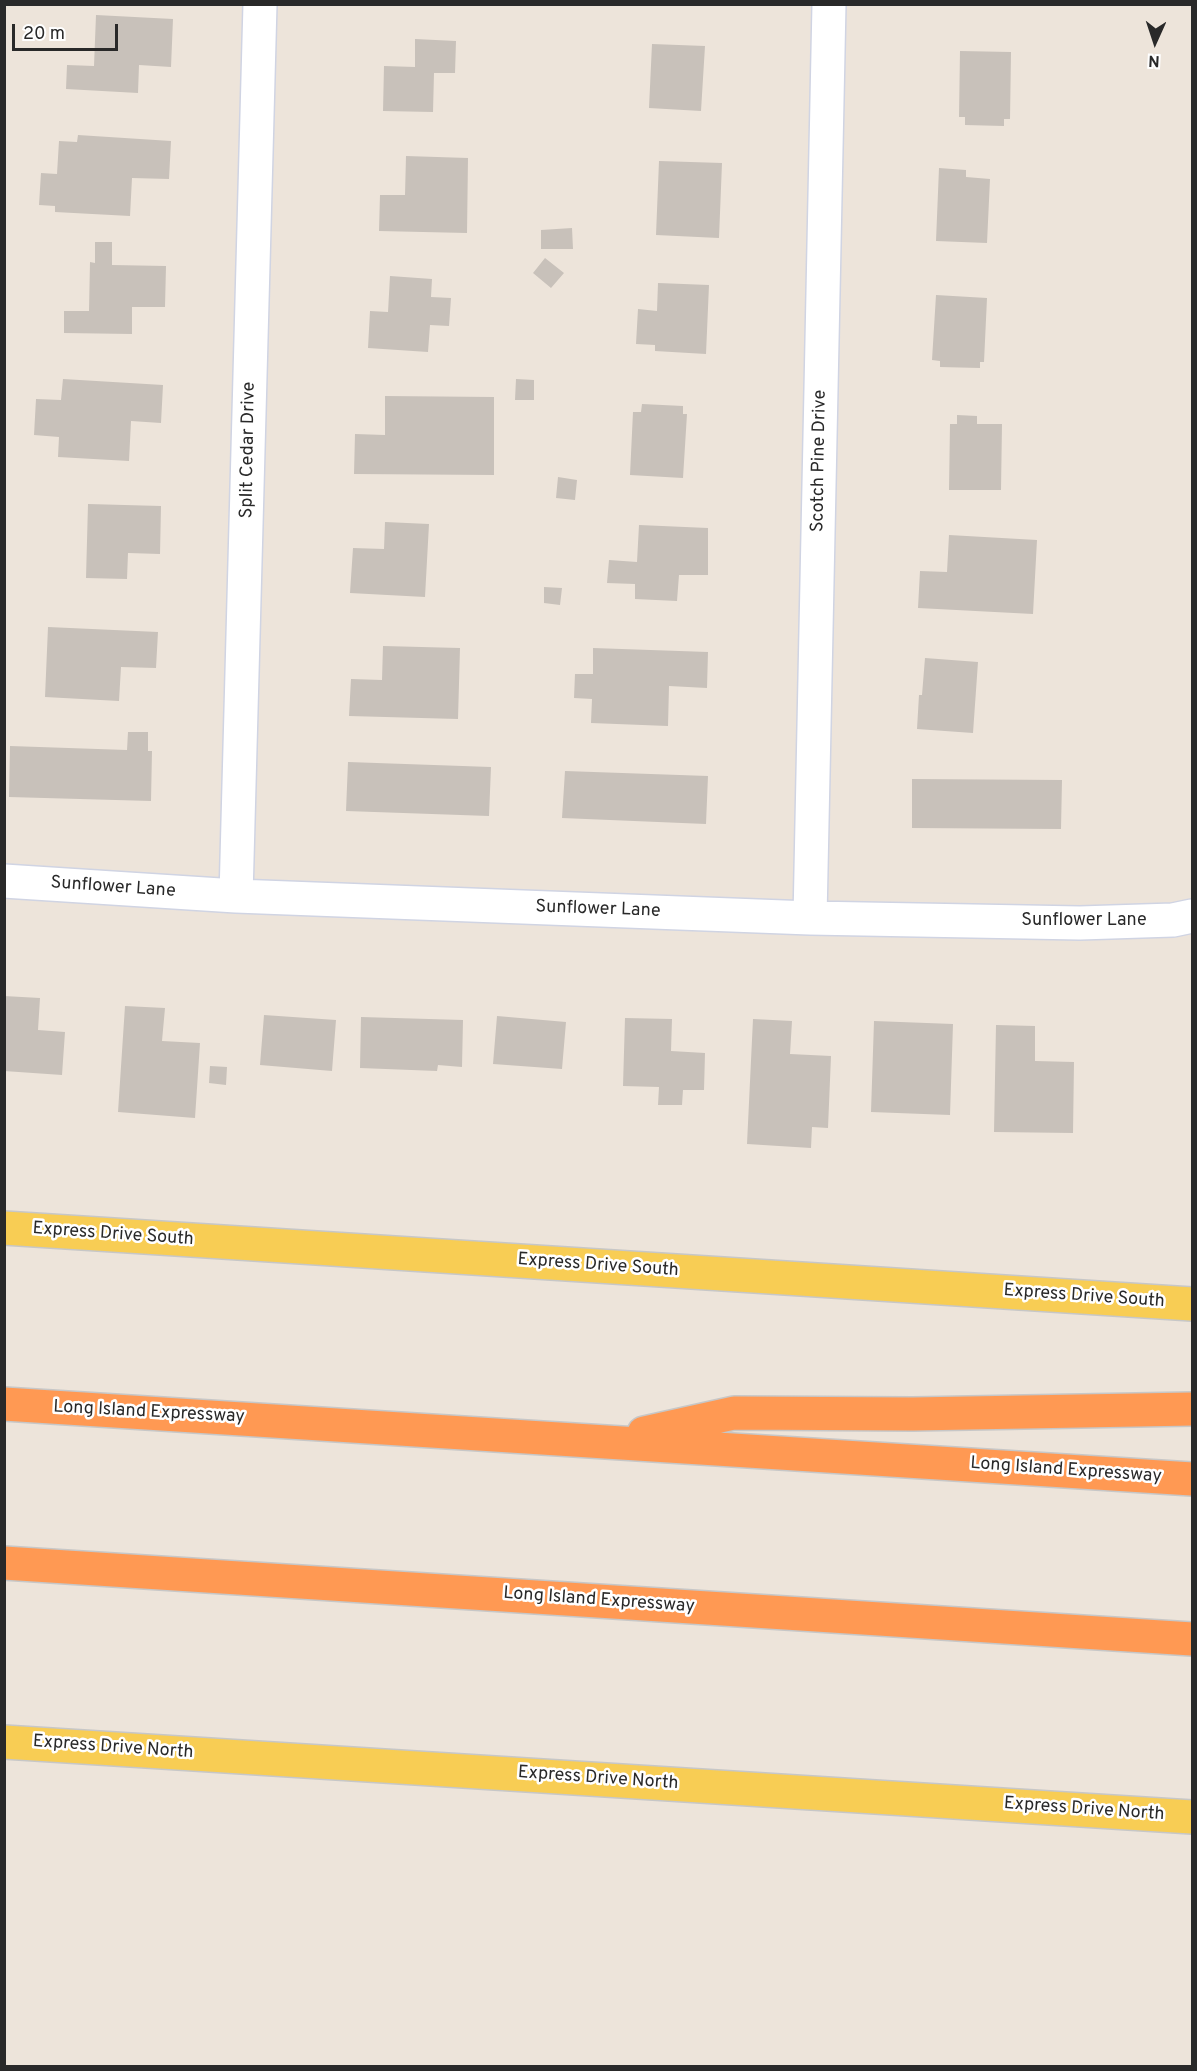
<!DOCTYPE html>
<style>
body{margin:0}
#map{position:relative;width:1197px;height:2071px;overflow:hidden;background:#ede4da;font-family:Overpass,sans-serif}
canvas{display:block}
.frame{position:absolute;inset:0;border:6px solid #292929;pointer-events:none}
.north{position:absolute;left:1125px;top:12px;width:60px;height:60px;-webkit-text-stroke:4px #fff;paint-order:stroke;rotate:183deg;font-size:16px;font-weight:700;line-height:24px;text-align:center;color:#292929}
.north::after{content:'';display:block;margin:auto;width:21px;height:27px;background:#292929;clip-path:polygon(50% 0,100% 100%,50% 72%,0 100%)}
.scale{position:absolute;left:12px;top:24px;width:106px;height:27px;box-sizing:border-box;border:3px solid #292929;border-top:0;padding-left:8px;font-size:18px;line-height:21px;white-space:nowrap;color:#292929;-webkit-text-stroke:4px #fff;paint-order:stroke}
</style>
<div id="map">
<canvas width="1197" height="2071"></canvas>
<div class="frame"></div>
<div class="north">N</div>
<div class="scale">20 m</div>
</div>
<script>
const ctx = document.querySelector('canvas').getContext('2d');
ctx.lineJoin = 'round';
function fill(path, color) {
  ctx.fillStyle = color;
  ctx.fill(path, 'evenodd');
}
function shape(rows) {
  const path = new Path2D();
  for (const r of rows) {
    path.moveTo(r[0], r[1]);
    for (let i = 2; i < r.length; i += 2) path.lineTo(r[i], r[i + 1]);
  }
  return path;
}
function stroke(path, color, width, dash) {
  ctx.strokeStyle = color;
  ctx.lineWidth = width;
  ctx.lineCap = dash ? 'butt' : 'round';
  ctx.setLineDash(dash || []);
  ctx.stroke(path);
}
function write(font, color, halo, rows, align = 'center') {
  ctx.font = font + ' Overpass,sans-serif';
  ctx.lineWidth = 5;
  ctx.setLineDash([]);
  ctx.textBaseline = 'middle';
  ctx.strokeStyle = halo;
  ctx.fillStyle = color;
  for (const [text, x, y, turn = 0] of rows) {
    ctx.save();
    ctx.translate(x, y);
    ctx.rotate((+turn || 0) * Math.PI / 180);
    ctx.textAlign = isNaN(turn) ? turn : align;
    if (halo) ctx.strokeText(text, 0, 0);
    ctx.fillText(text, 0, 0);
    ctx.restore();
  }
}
const building = shape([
 [96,15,173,19,171,67,139,65,138,93,66,89,67,65,94,66],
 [415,39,456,41,455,73,434,73,433,112,383,111,384,66,415,67],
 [652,44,705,46,701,111,649,108],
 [960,51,1011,52,1010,119,1004,119,1004,126,965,125,965,117,959,117],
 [78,135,171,141,169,179,132,178,130,216,55,212,55,206,39,205,41,173,57,174,59,141,77,142],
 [406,156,468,158,467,233,379,231,380,195,405,195],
 [659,161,722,163,719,238,656,235],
 [939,168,966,170,966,177,990,179,987,243,936,241],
 [572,228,573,249,541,249,541,230],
 [95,242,112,242,112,265,166,266,165,307,132,307,132,334,64,333,64,311,89,311,90,262,95,263],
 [545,258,564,273,551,288,533,273],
 [390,276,432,279,431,297,451,298,449,326,430,325,428,352,368,348,370,311,388,312],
 [658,283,709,285,706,354,655,351,655,345,636,344,638,309,657,311],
 [936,295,987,298,984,362,980,362,980,368,940,367,940,361,932,360],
 [63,379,163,385,161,423,131,421,129,461,58,457,59,437,34,435,36,399,61,400],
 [516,379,534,380,534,400,515,400],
 [385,396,494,397,494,475,354,474,355,434,385,435],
 [642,404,683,406,683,414,687,414,683,478,630,475,633,412,641,412],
 [957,415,977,416,977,424,1002,424,1001,490,949,490,950,424,957,424],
 [558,477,577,480,575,500,556,498],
 [88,504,161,506,160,554,128,553,127,579,86,578],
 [385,522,429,524,425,597,350,593,353,548,384,549],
 [639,525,708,528,708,575,679,575,677,601,635,599,635,584,607,583,609,560,637,562],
 [949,535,1037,540,1033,614,918,608,920,571,947,572],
 [544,587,562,588,560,605,544,603],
 [48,627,158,632,156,668,121,667,119,701,45,697],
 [383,646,460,648,458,719,349,716,351,679,382,680],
 [593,648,708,652,707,688,669,686,668,726,591,723,592,699,574,698,575,674,593,674],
 [925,658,978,662,973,733,917,729,919,695,922,695],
 [128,732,148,732,148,751,152,751,151,801,9,797,10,746,127,750],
 [348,762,491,767,489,816,346,811],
 [565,771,708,776,706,824,562,818],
 [912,779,1062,780,1061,829,912,828],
 [4,996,40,998,38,1030,65,1032,62,1075,4,1071],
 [125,1006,165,1008,162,1041,200,1043,195,1118,118,1112],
 [264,1015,336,1020,332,1071,260,1065],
 [497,1016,566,1022,562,1069,493,1064],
 [361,1017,463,1020,462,1067,438,1065,437,1071,360,1068],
 [625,1018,672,1019,671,1051,705,1053,704,1090,683,1090,682,1105,658,1105,659,1087,623,1086],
 [753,1019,792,1021,790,1054,831,1056,828,1128,812,1127,811,1148,747,1144],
 [874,1021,953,1024,950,1115,871,1112],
 [996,1025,1035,1026,1035,1061,1074,1062,1073,1133,994,1132],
 [210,1066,227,1067,226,1085,209,1083]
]);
const minor = shape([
 [4,881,236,896,810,918,1080,923,1173,920,1192,916],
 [236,896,260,4],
 [810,918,829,4]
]);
const major = shape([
 [4,1228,1192,1304],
 [4,1742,1192,1817]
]);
const highway = shape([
 [4,1404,1192,1479],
 [644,1433,734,1413,913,1414,1192,1409],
 [4,1563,1192,1639]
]);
const streetNames = [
 ["Split Cedar Drive",249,450,-89],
 ["Scotch Pine Drive",820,461,-89],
 ["Sunflower Lane",113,888,4],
 ["Sunflower Lane",598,910,2],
 ["Sunflower Lane",1084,921],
 ["Express Drive South",113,1235,4],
 ["Express Drive South",598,1266,4],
 ["Express Drive South",1084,1297,4],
 ["Long Island Expressway",149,1413,3],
 ["Long Island Expressway",1066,1471,4],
 ["Long Island Expressway",599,1601,4],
 ["Express Drive North",113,1748,4],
 ["Express Drive North",598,1779,4],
 ["Express Drive North",1084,1810,4]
];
fill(building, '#c8c1ba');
stroke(minor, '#d0d4e3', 36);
stroke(major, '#c7c7c7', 36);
stroke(highway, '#c7c7c7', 36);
stroke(minor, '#fff', 33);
stroke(major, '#f8cd54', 33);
stroke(highway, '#ff9953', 33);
write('18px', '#292929', '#fff', streetNames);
</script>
